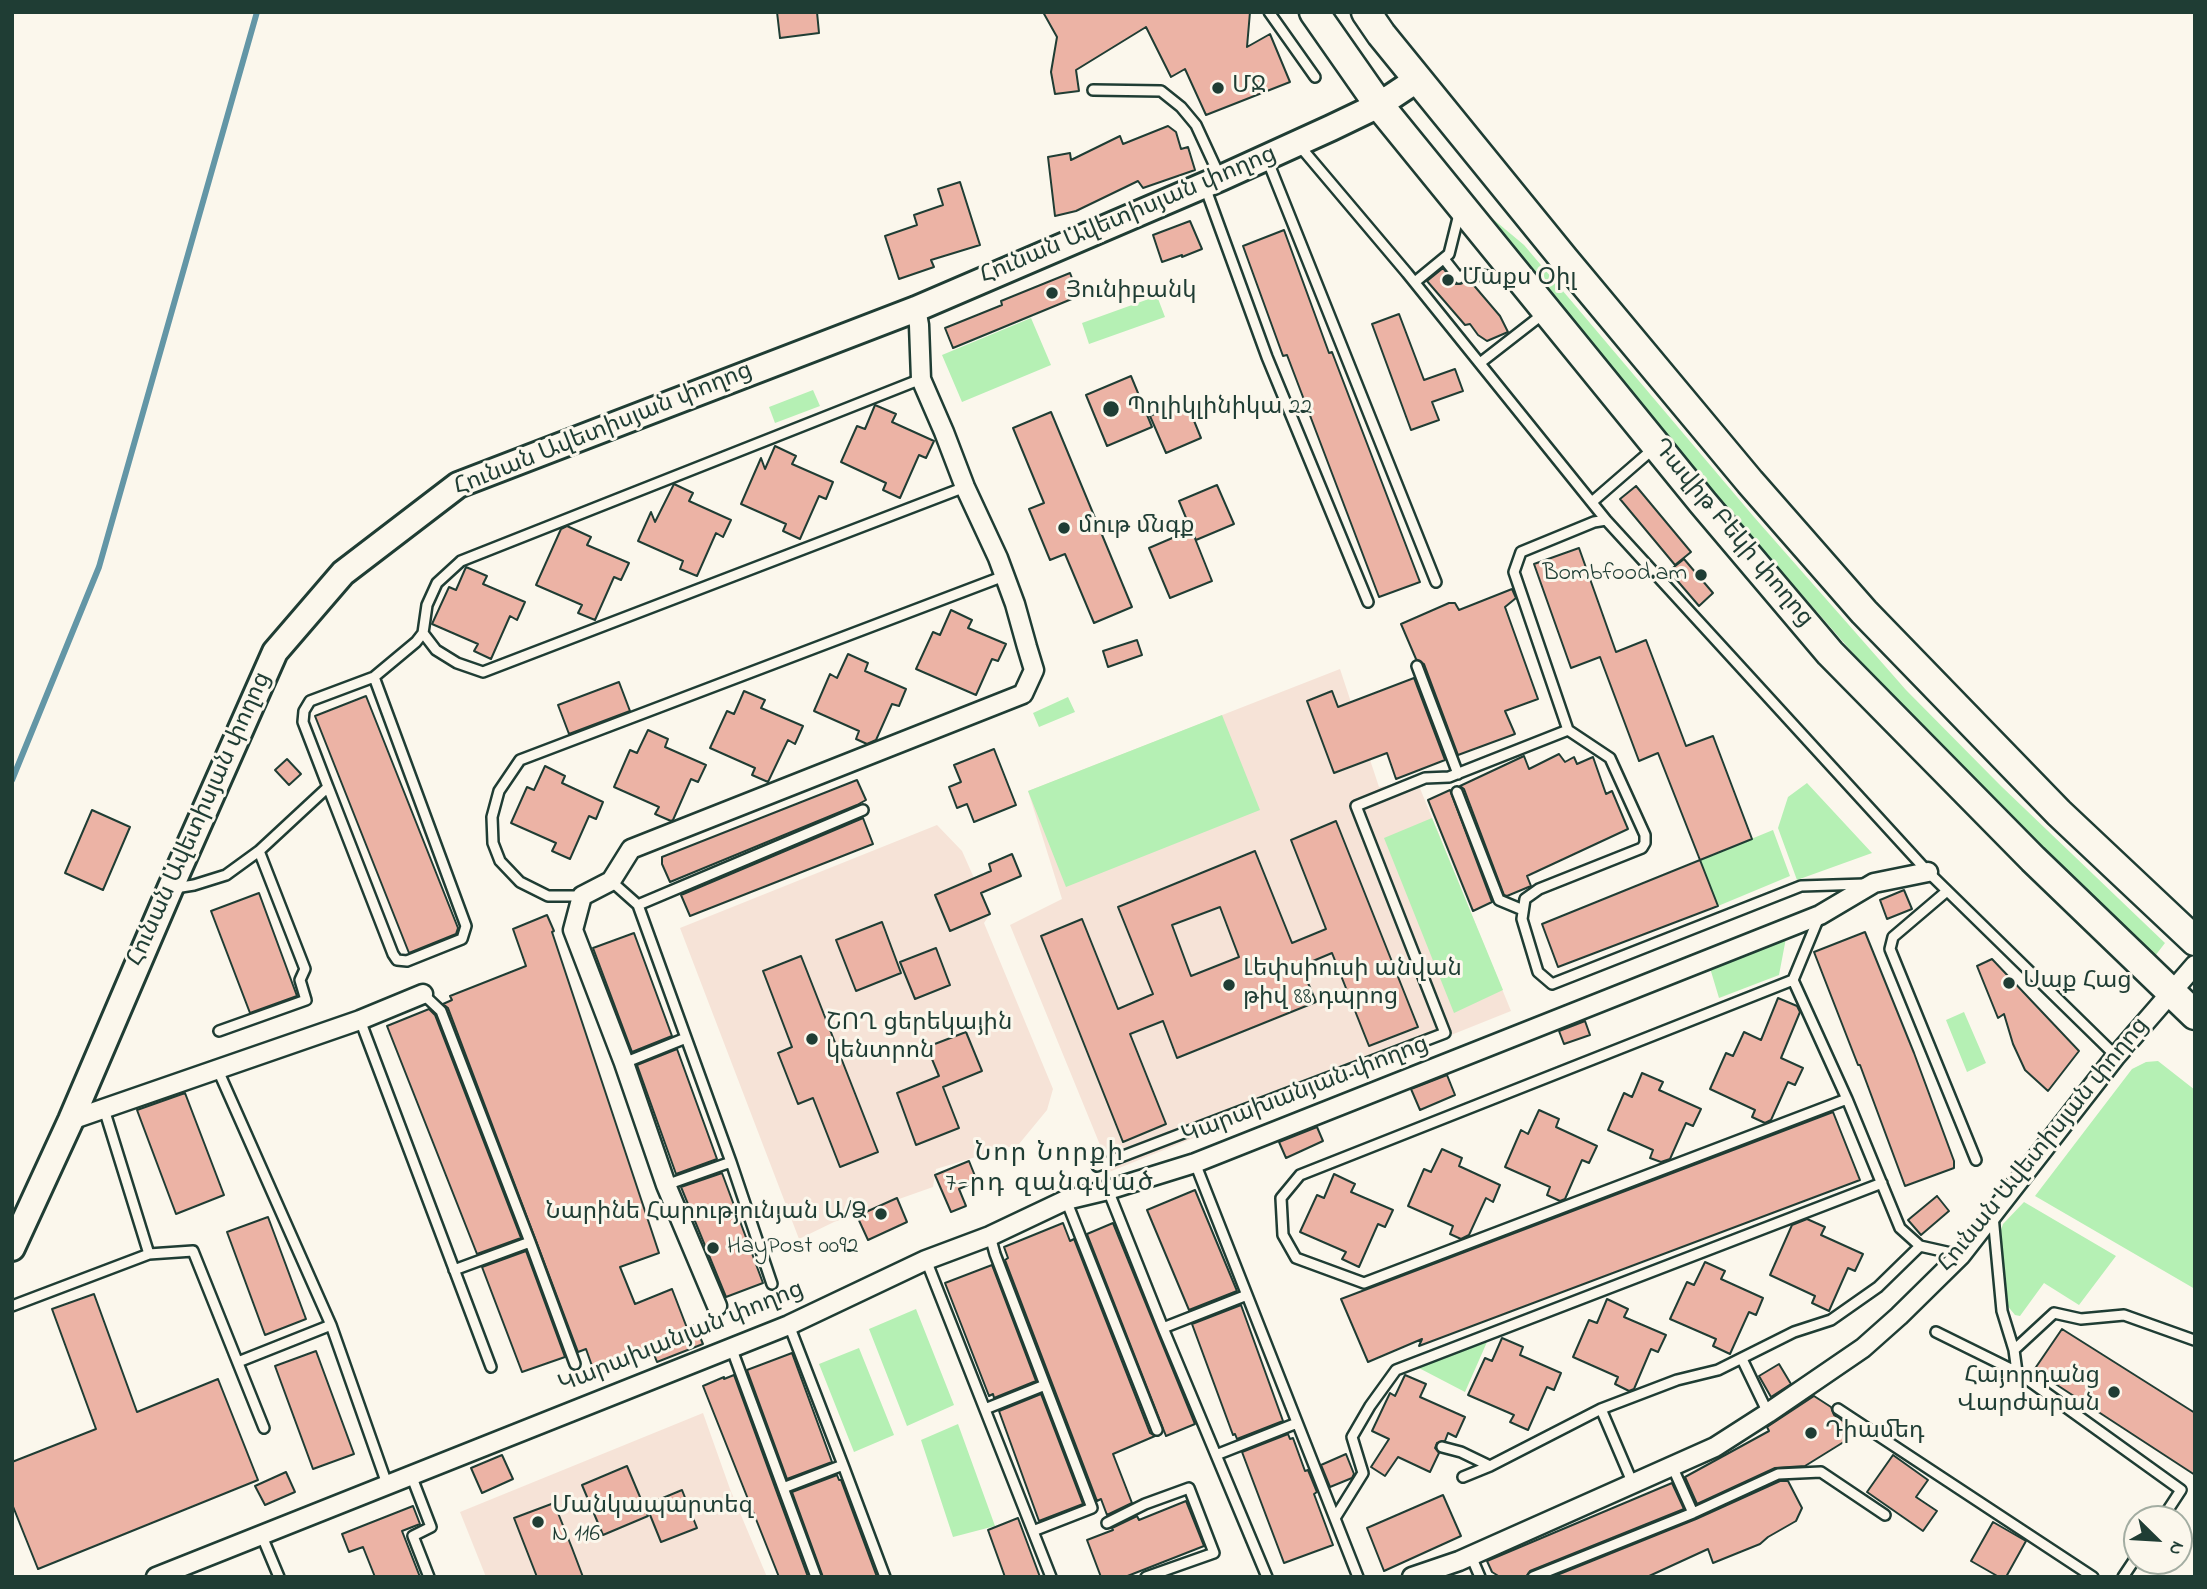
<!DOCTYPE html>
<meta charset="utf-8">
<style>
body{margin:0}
#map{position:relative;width:2207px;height:1589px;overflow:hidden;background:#fbf7ec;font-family:"Indie Flower",sans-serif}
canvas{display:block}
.frame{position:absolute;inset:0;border:14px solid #1f3d34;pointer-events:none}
.north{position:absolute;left:2123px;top:1505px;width:70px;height:70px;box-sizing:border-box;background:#fbf7ec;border:2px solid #a3ada2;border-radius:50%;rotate:114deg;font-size:19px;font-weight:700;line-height:28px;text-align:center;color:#1f3d34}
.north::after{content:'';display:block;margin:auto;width:24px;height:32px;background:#1f3d34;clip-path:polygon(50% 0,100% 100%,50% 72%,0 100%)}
</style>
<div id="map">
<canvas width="2207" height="1589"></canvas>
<div class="frame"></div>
<div class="north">N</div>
</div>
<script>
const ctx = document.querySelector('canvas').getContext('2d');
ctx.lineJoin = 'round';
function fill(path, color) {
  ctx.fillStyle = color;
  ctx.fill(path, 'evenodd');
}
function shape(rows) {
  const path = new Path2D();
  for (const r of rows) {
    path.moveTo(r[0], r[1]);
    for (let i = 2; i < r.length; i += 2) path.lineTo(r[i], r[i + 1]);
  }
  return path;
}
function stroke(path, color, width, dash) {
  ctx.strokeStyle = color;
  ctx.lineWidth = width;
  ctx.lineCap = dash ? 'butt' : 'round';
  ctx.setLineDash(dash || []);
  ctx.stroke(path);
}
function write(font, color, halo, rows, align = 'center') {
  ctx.font = font + ' "Indie Flower","Noto Sans Armenian",sans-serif';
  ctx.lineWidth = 6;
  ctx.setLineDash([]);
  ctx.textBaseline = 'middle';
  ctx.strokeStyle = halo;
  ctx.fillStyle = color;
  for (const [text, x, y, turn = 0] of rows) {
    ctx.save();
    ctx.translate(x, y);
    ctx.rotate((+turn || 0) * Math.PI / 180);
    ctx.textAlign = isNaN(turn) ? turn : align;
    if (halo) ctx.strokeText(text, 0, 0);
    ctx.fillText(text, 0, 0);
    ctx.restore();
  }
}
const built = shape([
 [1340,669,1379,787,1417,781,1511,1011,1109,1172,1107,1162,1010,925,1062,899,1028,791],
 [937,825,962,851,990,914,984,923,1053,1089,1047,1110,1019,1144,936,1169,933,1187,834,1222,799,1239,680,928],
 [703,1413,730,1489,767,1577,486,1577,460,1512]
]);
const green = shape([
 [1487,214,1524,245,1754,517,1906,690,2001,786,2165,943,2155,956,2073,880,1923,730,1858,659,1717,497,1483,218],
 [1157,296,1165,317,1089,344,1082,323],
 [1031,318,1051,365,962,402,942,355],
 [813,390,820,406,775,423,769,407],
 [1068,697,1075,712,1039,727,1033,713],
 [1222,715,1260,810,1066,887,1028,791],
 [1807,783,1872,853,1797,880,1778,828,1788,797],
 [1432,818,1503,990,1454,1013,1384,838],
 [1773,830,1790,876,1718,906,1700,860],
 [1786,938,1779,975,1719,998,1710,968],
 [1964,1012,1986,1063,1967,1072,1946,1020],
 [2158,1061,2195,1090,2195,1289,2035,1196,2132,1069,2146,1062],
 [2024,1202,2116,1256,2079,1305,2044,1283,2020,1316,2015,1315,2006,1304,2001,1230,2003,1224],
 [916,1309,954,1405,907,1426,869,1329],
 [1487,1342,1465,1392,1417,1367],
 [859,1348,894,1435,854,1452,819,1364],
 [958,1424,995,1526,953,1537,921,1440]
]);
const stream = shape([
 [12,780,99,567,257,12]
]);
const building = shape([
 [777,12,817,12,819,33,780,38,777,12],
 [1043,12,1250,12,1247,47,1270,34,1290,82,1206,115,1185,69,1171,77,1146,27,1076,70,1079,91,1055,94,1051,72,1057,37,1043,12],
 [1168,126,1176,132,1181,149,1188,147,1195,170,1143,188,1138,181,1076,211,1055,216,1048,157,1070,153,1071,160,1120,136,1123,144,1168,126],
 [960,182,980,245,931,260,934,267,899,279,885,236,917,225,914,215,943,205,938,189,960,182],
 [1190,221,1202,249,1182,257,1182,255,1162,262,1153,235,1190,221],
 [1284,230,1329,353,1332,352,1420,582,1379,597,1287,355,1283,356,1243,246,1284,230],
 [1443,268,1456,284,1471,282,1500,316,1508,332,1487,341,1478,335,1470,324,1465,325,1427,281,1443,268],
 [1070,273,1079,296,953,348,945,328,1002,305,1001,301,1070,273],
 [1399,314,1424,380,1455,369,1463,391,1432,402,1439,420,1411,430,1372,324,1399,314],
 [1131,376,1152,427,1107,446,1086,395,1131,376],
 [1186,401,1201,438,1166,453,1150,416,1186,401],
 [875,405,896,414,892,422,934,441,926,458,919,455,900,498,883,490,886,483,841,462,857,426,865,429,875,405],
 [1051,412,1132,607,1094,623,1065,554,1050,560,1029,509,1044,503,1013,428,1051,412],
 [775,446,796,456,792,464,833,482,826,499,819,496,800,539,783,531,786,524,741,504,761,458,765,469,775,446],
 [674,484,693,493,689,501,731,520,723,537,716,533,697,576,680,569,683,561,638,541,651,512,655,522,674,484],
 [1217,485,1234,524,1196,540,1194,536,1212,581,1170,598,1149,548,1191,530,1179,501,1217,485],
 [1636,486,1691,552,1675,565,1620,499,1636,486],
 [567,526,591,537,587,545,629,563,621,580,614,577,595,620,578,613,582,605,536,585,561,529,567,526],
 [1579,548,1616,652,1646,640,1686,746,1713,736,1752,839,1700,860,1658,753,1639,761,1600,657,1571,668,1534,564,1579,548],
 [1684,559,1713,593,1699,606,1669,571,1684,559],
 [466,567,487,576,483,584,525,602,517,620,510,616,491,659,474,651,478,644,432,624,449,587,456,590,466,567],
 [1512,589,1516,598,1505,607,1538,699,1505,711,1515,734,1458,755,1424,664,1416,659,1401,624,1449,603,1455,603,1459,610,1512,589],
 [951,610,972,620,968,628,1006,644,998,661,992,659,976,695,916,669,933,632,940,635,951,610],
 [1137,640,1142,655,1108,667,1103,651,1137,640],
 [848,654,868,663,865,671,906,689,899,706,892,704,876,740,867,744,856,739,859,731,814,711,830,674,837,678,848,654],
 [1414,678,1445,760,1396,779,1387,753,1334,773,1307,701,1332,691,1338,707,1414,678],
 [619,682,630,711,569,734,558,705,619,682],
 [744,691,765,700,761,708,803,726,795,744,788,740,768,782,752,775,755,768,710,748,727,711,734,714,744,691],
 [366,696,458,928,456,934,409,953,315,716,366,696],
 [648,730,668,739,665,747,706,765,698,782,691,779,673,820,671,821,655,814,659,807,614,787,630,750,637,753,648,730],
 [994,749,1016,805,974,822,967,804,957,808,949,787,961,782,954,765,994,749],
 [1559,754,1565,762,1574,757,1577,764,1593,757,1606,794,1612,791,1628,829,1527,876,1531,886,1507,896,1504,895,1464,789,1460,786,1524,756,1529,769,1559,754],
 [287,759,301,774,289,785,275,770,287,759],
 [545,766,565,776,562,783,603,802,596,819,589,816,570,859,552,851,556,843,511,823,527,787,534,790,545,766],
 [857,780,866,800,857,805,670,882,662,864,662,857,857,780],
 [1450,790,1492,902,1473,911,1428,800,1450,790],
 [92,810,130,827,103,890,65,873,92,810],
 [863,818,873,844,690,916,681,895,863,818],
 [1336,821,1418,1027,1369,1046,1332,953,1301,966,1316,1002,1177,1058,1163,1021,1130,1034,1166,1124,1123,1142,1041,936,1082,919,1118,1009,1153,994,1118,907,1255,851,1292,943,1326,929,1291,840,1336,821],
 [1220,907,1239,957,1191,976,1172,925,1220,907],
 [1012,854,1021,876,981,893,990,914,950,931,935,895,991,871,989,864,1012,854],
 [1700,860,1718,906,1558,967,1542,924,1700,860],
 [1904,890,1912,909,1887,919,1880,900,1904,890],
 [259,893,297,996,250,1013,211,911,259,893],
 [547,915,554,931,552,932,659,1253,620,1267,635,1304,672,1289,687,1328,695,1325,703,1344,657,1362,651,1347,592,1366,586,1349,578,1352,448,1008,443,1004,452,1000,450,996,526,966,513,929,547,915],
 [882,922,901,973,856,991,836,940,882,922],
 [1865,932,1914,1053,1954,1161,1954,1168,1905,1186,1860,1065,1858,1065,1814,952,1865,932],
 [634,933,672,1036,632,1052,593,948,634,933],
 [936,948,950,985,915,999,900,962,936,948],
 [801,956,878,1152,840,1167,813,1098,798,1104,778,1053,792,1047,763,971,801,956],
 [1992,959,2079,1051,2048,1091,2025,1070,2013,1044,2004,1014,1998,1018,1977,966,1992,959],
 [1778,998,1797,1006,1800,1012,1781,1058,1803,1068,1795,1085,1788,1082,1771,1120,1765,1123,1752,1117,1755,1110,1710,1089,1726,1053,1733,1056,1744,1032,1761,1040,1778,998],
 [429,1009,435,1015,521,1238,477,1254,387,1026,429,1009],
 [1585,1021,1590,1035,1564,1044,1559,1031,1585,1021],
 [966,1032,982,1071,943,1087,959,1128,916,1145,897,1093,939,1076,927,1047,966,1032],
 [677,1049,717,1159,676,1174,637,1065,677,1049],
 [1642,1073,1663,1082,1659,1090,1701,1109,1693,1126,1686,1123,1670,1159,1661,1162,1650,1158,1653,1150,1608,1130,1624,1093,1632,1097,1642,1073],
 [1447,1075,1455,1095,1420,1110,1411,1089,1447,1075],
 [185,1093,224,1195,176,1214,137,1110,185,1093],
 [1539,1110,1559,1119,1556,1127,1597,1146,1589,1163,1582,1160,1565,1199,1560,1201,1547,1195,1550,1187,1505,1167,1521,1130,1528,1134,1539,1110],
 [1833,1112,1860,1180,1419,1346,1422,1339,1368,1362,1341,1299,1833,1112],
 [1317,1127,1323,1141,1286,1158,1279,1142,1317,1127],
 [1442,1149,1462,1158,1459,1166,1500,1185,1493,1202,1486,1198,1469,1235,1461,1239,1450,1234,1453,1226,1408,1206,1424,1169,1431,1172,1442,1149],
 [969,1161,977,1181,959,1189,966,1206,951,1212,935,1175,969,1161],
 [722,1173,763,1283,726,1297,681,1187,722,1173],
 [1334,1174,1355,1184,1351,1192,1393,1210,1385,1227,1378,1224,1359,1267,1342,1259,1346,1252,1300,1232,1317,1195,1324,1198,1334,1174],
 [1195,1190,1237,1291,1189,1310,1147,1210,1195,1190],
 [1937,1196,1949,1211,1921,1235,1908,1220,1937,1196],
 [897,1198,907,1222,868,1240,857,1216,897,1198],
 [268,1217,306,1319,265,1335,227,1232,268,1217],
 [1807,1219,1825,1227,1821,1235,1863,1254,1855,1271,1848,1268,1829,1311,1812,1303,1815,1296,1770,1275,1792,1225,1807,1219],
 [1063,1223,1070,1241,1074,1239,1150,1433,1155,1436,1113,1454,1132,1503,1107,1515,1101,1499,1097,1501,1005,1260,1008,1258,1004,1247,1063,1223],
 [1113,1223,1195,1424,1166,1436,1087,1234,1113,1223],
 [526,1251,565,1357,522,1372,482,1267,526,1251],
 [1705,1262,1725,1271,1721,1279,1763,1298,1756,1315,1749,1312,1730,1354,1713,1346,1716,1339,1670,1319,1687,1282,1694,1285,1705,1262],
 [992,1265,1036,1381,994,1398,993,1394,989,1396,945,1283,992,1265],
 [94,1294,137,1412,218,1379,258,1480,38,1569,12,1504,12,1462,96,1429,52,1309,94,1294],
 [1607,1299,1628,1309,1624,1317,1666,1335,1658,1352,1651,1349,1634,1389,1629,1391,1615,1384,1618,1377,1573,1357,1589,1320,1597,1323,1607,1299],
 [1241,1305,1283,1421,1237,1439,1235,1434,1233,1435,1192,1324,1241,1305],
 [2062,1329,2195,1413,2195,1475,2034,1370,2062,1329],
 [1502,1338,1523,1347,1520,1355,1561,1373,1554,1390,1547,1387,1528,1430,1510,1422,1514,1415,1468,1395,1485,1358,1492,1361,1502,1338],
 [316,1351,354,1454,313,1469,275,1366,316,1351],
 [792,1353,832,1462,787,1479,747,1370,792,1353],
 [1779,1364,1791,1384,1771,1397,1759,1376,1779,1364],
 [734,1375,776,1490,808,1577,779,1577,703,1386,724,1377,724,1379,734,1375],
 [1405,1375,1426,1384,1420,1397,1465,1417,1456,1437,1448,1433,1445,1441,1437,1443,1435,1448,1439,1453,1430,1472,1398,1457,1385,1476,1371,1467,1389,1439,1372,1431,1390,1393,1395,1396,1405,1375],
 [1041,1394,1083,1504,1039,1521,999,1411,1041,1394],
 [1814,1396,1831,1407,1834,1415,1855,1429,1847,1440,1805,1466,1775,1468,1697,1504,1685,1477,1769,1431,1767,1427,1814,1396],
 [1288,1434,1290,1439,1293,1438,1305,1471,1308,1470,1317,1492,1314,1494,1333,1545,1284,1563,1242,1452,1288,1434],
 [1346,1454,1354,1474,1352,1478,1330,1487,1321,1465,1346,1454],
 [502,1455,513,1479,482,1493,471,1468,502,1455],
 [1893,1455,1928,1480,1916,1497,1937,1511,1923,1531,1867,1492,1893,1455],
 [627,1466,648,1516,603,1535,582,1485,627,1466],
 [286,1472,295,1492,265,1505,255,1486,286,1472],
 [837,1475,839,1480,841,1480,877,1577,823,1577,792,1492,837,1475],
 [1780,1481,1788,1481,1802,1508,1796,1521,1768,1537,1760,1544,1713,1563,1708,1549,1647,1577,1552,1577,1696,1519,1780,1481],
 [1672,1483,1684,1509,1530,1571,1526,1577,1500,1577,1492,1572,1487,1561,1672,1483],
 [682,1490,697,1528,661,1542,646,1505,682,1490],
 [1443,1495,1461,1536,1384,1571,1367,1528,1443,1495],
 [1186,1501,1204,1546,1125,1577,1101,1577,1087,1540,1113,1530,1112,1528,1137,1516,1139,1520,1186,1501],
 [554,1503,572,1548,583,1577,537,1577,514,1518,554,1503],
 [413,1506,420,1524,402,1531,420,1577,375,1577,363,1547,349,1552,342,1534,413,1506],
 [1018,1518,1040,1577,1005,1577,988,1530,1018,1518],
 [1993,1522,2026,1541,2006,1577,1999,1577,1971,1561,1993,1522]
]);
const service = shape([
 [1269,12,1315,77],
 [1093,90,1161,91,1181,107,1196,125,1220,177],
 [1298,144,1407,273,1606,520,1928,872,2116,1056],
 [1267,159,1436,582],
 [1205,187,1267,357,1368,602],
 [1444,259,1459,278,1465,274,1512,278],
 [1415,282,1449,254,1459,214],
 [1480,363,1543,314],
 [921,379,461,561,437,583,427,605,423,633,436,650,457,663,483,672,965,487],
 [1592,502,1653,449],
 [1606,520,1594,522,1521,552,1514,572,1568,730,1610,758,1645,835,1645,843,1642,848,1539,889,1525,899,1522,919,1538,972,1552,984,1801,886,1865,884],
 [1417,666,1458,774],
 [374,677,416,642,423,633],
 [1457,792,1499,900,1523,910],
 [611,881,638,905,863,810],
 [175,888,194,885,226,875,259,851,328,787,393,954,397,960,407,961,462,939,466,926,374,677,310,701,304,711,303,722,328,787],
 [1947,891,1893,937,1890,949,1976,1160],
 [582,896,548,896,520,882,500,861,493,843,492,817,499,791,520,760,1004,576],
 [638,905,731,1162],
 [1819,917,1793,980,1847,1099,1900,1228,1920,1246,1960,1255],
 [1793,980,1300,1175,1281,1198,1283,1235,1296,1258,1364,1283,1847,1099],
 [423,994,441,1011,530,1242,454,1270],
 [360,1020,491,1367],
 [219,1031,306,1000,300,980,305,969,259,851],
 [624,1063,686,1038],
 [217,1068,331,1325,387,1484],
 [104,1109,149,1254],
 [1195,1163,1358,1577],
 [1097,1166,1445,1033,1356,806,1425,778,1449,777,1568,730],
 [666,1185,731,1162,772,1284],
 [1108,1190,1163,1328,1267,1577],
 [1066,1200,1157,1430],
 [1993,1216,2002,1311,2014,1350,2017,1372,2181,1490,2162,1519],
 [990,1236,995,1254,1092,1508,1033,1531],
 [530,1242,575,1364],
 [926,1260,1051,1577],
 [12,1306,149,1254,193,1251,264,1428],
 [1163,1328,1247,1295],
 [1936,1332,2017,1372],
 [731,1347,816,1577],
 [2014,1350,2054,1313,2081,1319,2124,1315,2194,1340],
 [1742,1359,1768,1413],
 [238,1362,331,1325],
 [985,1409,1045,1385],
 [1601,1409,1633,1484],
 [1838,1409,2093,1577],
 [1442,1447,1461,1452,1490,1466],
 [1216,1455,1297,1423],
 [843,1465,885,1577],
 [1672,1466,1693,1513],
 [411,1475,431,1527,413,1536,429,1577],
 [1463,1477,1490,1466,1601,1409,1677,1380,1718,1370,1794,1332,1831,1320,1878,1287,1920,1246],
 [783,1488,843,1465,789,1325],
 [1335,1518,1363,1473,1352,1437,1370,1406,1396,1370,1882,1183],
 [1107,1523,1145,1504,1189,1488,1214,1553,1146,1577],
 [261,1534,279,1577],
 [1471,1556,1480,1577],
 [1533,1577,1693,1513,1778,1474,1821,1472,1885,1515],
 [2123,1577,2137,1556]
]);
const minor = shape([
 [71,1120,360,1020,423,994],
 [717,1306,666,1185,624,1063,573,930,582,896,611,881,631,849,1023,694,1034,670,1027,647,1015,604,998,558,965,487,944,432,921,379,919,325,916,309],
 [156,1577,789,1325,926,1260,990,1236,1066,1200,1108,1190,1195,1163,1820,915,1874,883,1928,872],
 [1412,1577,1459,1561,1715,1447,1768,1413,1863,1348,1899,1316,1961,1255,2116,1056,2195,965]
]);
const secondary = shape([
 [12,1248,71,1120,170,889,275,652,343,573,458,485,916,309,1221,178,1331,128,1379,105,1418,79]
]);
const primary = shape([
 [1314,12,1379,105,1703,503,1830,653,2033,859,2195,1015],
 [1366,12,1381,34,1564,259,1750,482,1864,612,2059,813,2195,941]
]);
const markers = [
 [1218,88,7,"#1f3d34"],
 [1448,280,7,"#1f3d34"],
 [1052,293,7,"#1f3d34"],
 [1111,409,9,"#1f3d34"],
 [1064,528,7,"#1f3d34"],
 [1701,575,7,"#1f3d34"],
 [2009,983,7,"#1f3d34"],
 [1229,985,7,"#1f3d34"],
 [812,1039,7,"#1f3d34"],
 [881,1214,7,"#1f3d34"],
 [713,1248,7,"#1f3d34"],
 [2114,1392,7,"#1f3d34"],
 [1811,1433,7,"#1f3d34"],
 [538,1522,7,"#1f3d34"]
];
const poiNames = [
 ["ՄՋ",1232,88],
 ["Մաքս Օիլ",1462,280],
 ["Յունիբանկ",1066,293],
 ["Պոլիկլինիկա 22",1127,409],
 ["մութ մնգք",1078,528],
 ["Bombfood.am",1687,575,"right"],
 ["Լեփսիուսի անվան",1243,971],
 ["թիվ 88 դպրոց",1243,999],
 ["Սաք Հաց",2023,983],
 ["ՇՈՂ ցերեկային",826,1025],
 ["կենտրոն",826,1053],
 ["Նարինե Հարությունյան Ա/Ձ",867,1214,"right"],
 ["HayPost 0092",727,1248],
 ["Հայորդանց",2100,1378,"right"],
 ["Վարժարան",2100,1406,"right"],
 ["Դիամեդ",1825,1433],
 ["Մանկապարտեզ",552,1508],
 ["N 116",552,1536]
];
const streetNames = [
 ["Հունան Ավետիսյան փողոց",1129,217,-23],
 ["Հունան Ավետիսյան փողոց",604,431,-22],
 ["Դավիթ Բեկի փողոց",1731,534,50],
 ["Հունան Ավետիսյան փողոց",201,820,-66],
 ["Կարախանյան փողոց",1306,1092,-21],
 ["Հունան Ավետիսյան փողոց",2045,1146,-51],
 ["Կարախանյան փողոց",682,1339,-22]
];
const neighbourhoodNames = [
 ["Նոր Նորքի",1050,1156],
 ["7-րդ զանգված",1050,1186]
];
fill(built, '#f6e3d7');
fill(green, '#b5f0b4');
stroke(stream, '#6396a6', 6);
fill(building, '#ecb3a5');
stroke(building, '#1f3d34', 2);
stroke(service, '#1f3d34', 14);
stroke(minor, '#1f3d34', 23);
stroke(secondary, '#1f3d34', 30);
stroke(primary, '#1f3d34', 33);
stroke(service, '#fbf7ec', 9);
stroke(minor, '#fbf7ec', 18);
stroke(secondary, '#fbf7ec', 24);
stroke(primary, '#fbf7ec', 28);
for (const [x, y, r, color] of markers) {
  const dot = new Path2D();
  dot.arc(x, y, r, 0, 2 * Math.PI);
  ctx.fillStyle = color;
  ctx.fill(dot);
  stroke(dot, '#fbf7ec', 2.5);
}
write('24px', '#1f3d34', '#fbf7ec', poiNames, 'left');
write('24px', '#1f3d34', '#fbf7ec', streetNames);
ctx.letterSpacing = '2px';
write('26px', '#1f3d34', '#fbf7ec', neighbourhoodNames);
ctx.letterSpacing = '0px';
</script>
